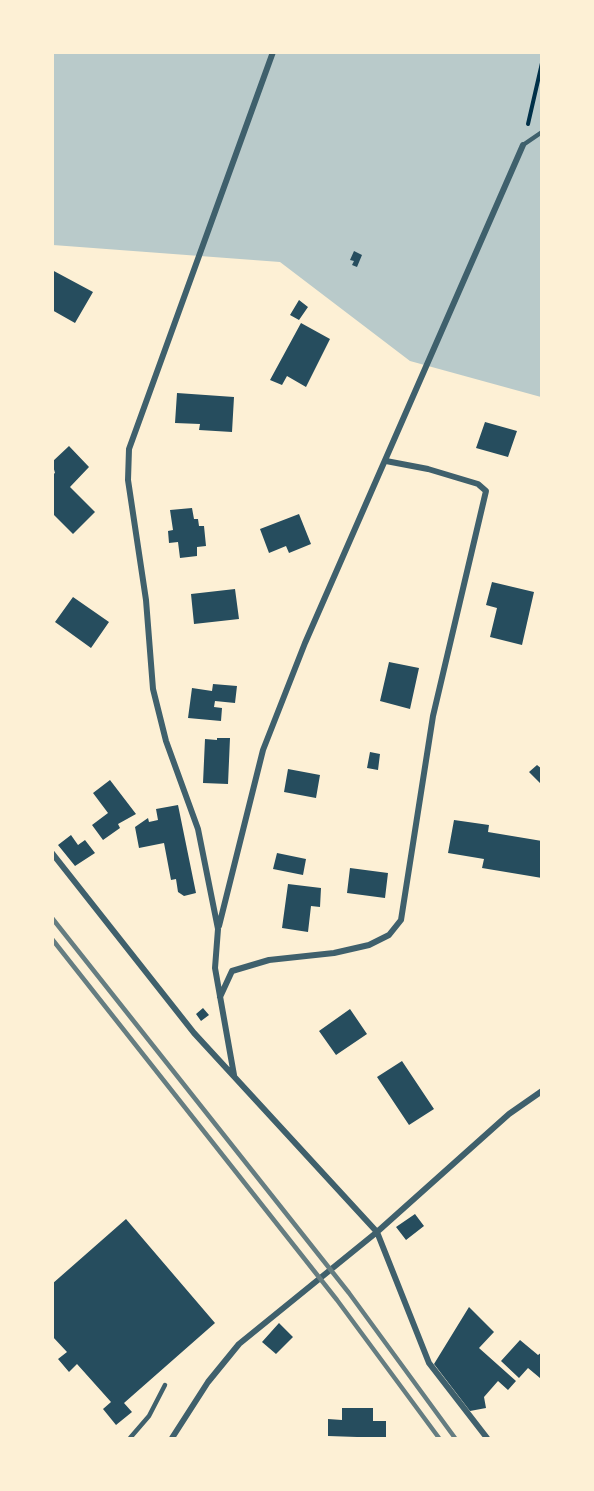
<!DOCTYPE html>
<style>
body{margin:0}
#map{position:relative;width:594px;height:1491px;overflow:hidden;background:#fdf0d5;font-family:"PT Sans Narrow",sans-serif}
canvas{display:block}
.frame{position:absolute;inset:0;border:54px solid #fdf0d5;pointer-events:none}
</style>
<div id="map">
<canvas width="594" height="1491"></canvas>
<div class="frame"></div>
</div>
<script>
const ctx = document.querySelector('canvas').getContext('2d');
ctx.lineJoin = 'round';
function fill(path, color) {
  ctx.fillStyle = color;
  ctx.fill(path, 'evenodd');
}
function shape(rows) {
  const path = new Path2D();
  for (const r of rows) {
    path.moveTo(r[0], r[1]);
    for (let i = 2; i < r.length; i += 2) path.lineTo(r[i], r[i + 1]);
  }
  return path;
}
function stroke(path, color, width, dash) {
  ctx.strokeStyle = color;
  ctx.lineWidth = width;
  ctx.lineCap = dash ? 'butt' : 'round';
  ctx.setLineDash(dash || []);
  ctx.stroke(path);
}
const green = shape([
 [52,53,541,53,541,397,410,361,280,262,53,245]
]);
const building = shape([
 [354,251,362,255,357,267,352,265,354,261,350,260],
 [52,270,93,292,75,323,52,310],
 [299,300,308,307,299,320,290,315],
 [301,323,330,339,306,387,287,376,282,385,270,380],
 [177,393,234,397,232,432,199,430,200,424,175,423],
 [485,422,517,431,508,457,476,448],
 [69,446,89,467,70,487,95,512,73,534,52,513,52,475,55,473,52,462],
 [192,508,194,519,198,519,199,526,204,526,206,546,197,547,197,556,180,558,178,542,169,543,168,531,173,530,170,510],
 [299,514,311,544,289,553,286,546,269,553,260,529],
 [492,582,534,592,522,645,490,637,497,608,486,605],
 [235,589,239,619,194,624,191,594],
 [73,597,109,622,91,648,55,622],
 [389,662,419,668,410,709,380,701],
 [213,684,237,686,235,703,215,701,214,707,222,708,221,721,188,718,192,688,212,691],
 [217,738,230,738,228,784,203,783,205,739,217,740],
 [370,752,380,754,378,770,367,768],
 [537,765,542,769,542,785,529,772],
 [288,769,320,775,316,798,284,792],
 [110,780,136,814,118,824,120,828,103,840,92,825,108,813,93,793],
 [178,805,196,893,184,896,178,892,176,879,171,880,164,843,139,848,135,827,148,818,149,822,158,820,156,809],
 [454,820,489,825,488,832,542,841,542,878,482,868,484,859,448,853],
 [71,835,78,845,85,840,95,853,75,866,58,845],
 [277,853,306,859,303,875,273,869],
 [350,868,388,873,385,898,347,893],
 [288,884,321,888,320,907,311,906,308,932,282,928],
 [203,1008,209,1015,201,1021,196,1014],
 [350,1009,367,1034,336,1055,319,1031],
 [402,1061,434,1109,409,1125,377,1077],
 [415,1214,424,1226,406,1240,396,1227],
 [126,1219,215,1323,124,1403,132,1412,116,1425,103,1409,111,1402,77,1364,69,1372,58,1359,67,1352,52,1336,52,1284],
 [469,1307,494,1332,479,1348,516,1381,508,1390,498,1381,484,1397,486,1408,470,1411,434,1364],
 [279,1323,293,1337,276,1354,262,1342],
 [520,1340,538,1355,542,1352,540,1378,528,1368,519,1378,501,1361],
 [342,1408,373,1408,373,1421,386,1421,386,1438,328,1436,328,1419,342,1420]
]);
const path = shape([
 [528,124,542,63]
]);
const service = shape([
 [523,145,542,132],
 [130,1438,149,1416,165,1385]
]);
const minor = shape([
 [52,853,194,1033,377,1232,429,1363,487,1438],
 [219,926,263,750,305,643,523,145],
 [220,997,232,971,269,960,334,953,369,945,389,935,401,920,433,716,486,491,478,484,428,469,386,461],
 [234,1075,215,968,218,929,198,829,166,741,153,689,146,600,128,480,129,449,273,52],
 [172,1438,208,1382,239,1344,377,1232,509,1114,542,1091]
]);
const rail = shape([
 [52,918,349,1293,455,1438],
 [52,939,337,1300,439,1438]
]);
fill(green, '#b9caca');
fill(building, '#264d5e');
stroke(path, '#003049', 4);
stroke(service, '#3f606c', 4.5);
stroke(minor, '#3f606c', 6);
stroke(rail, '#657d81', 4.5);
</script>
